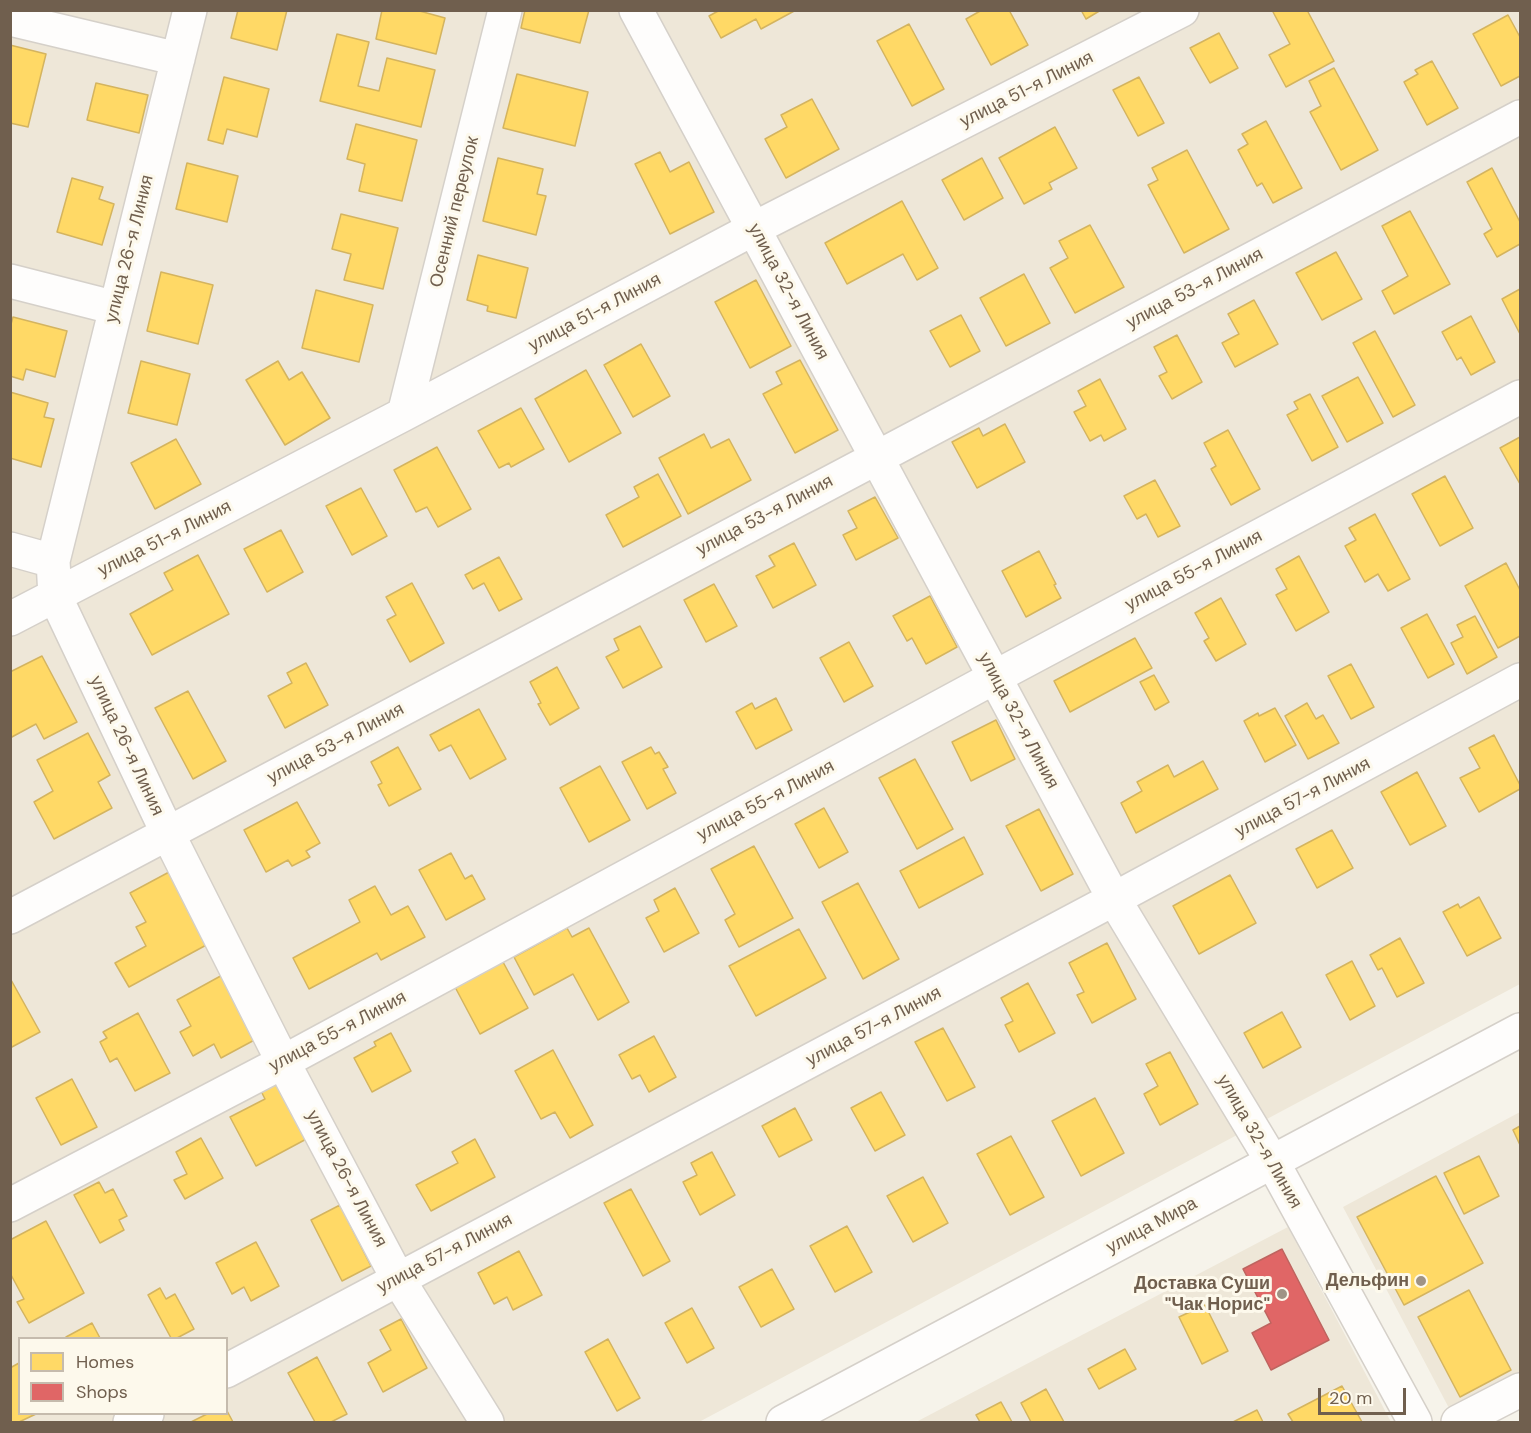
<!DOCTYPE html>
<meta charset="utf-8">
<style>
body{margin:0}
#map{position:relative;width:1531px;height:1433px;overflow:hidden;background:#f6f3ea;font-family:"DM Sans",sans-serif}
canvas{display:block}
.frame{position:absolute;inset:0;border:12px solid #705f4e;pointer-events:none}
.legend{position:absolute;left:18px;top:1337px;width:210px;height:78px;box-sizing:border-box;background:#fdf9ec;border:2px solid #c5bbad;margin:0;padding:8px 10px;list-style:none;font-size:18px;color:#705f4e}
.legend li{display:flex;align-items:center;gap:12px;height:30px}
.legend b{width:30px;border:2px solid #c5bbad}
.scale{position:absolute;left:1318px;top:1388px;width:88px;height:27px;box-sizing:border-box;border:3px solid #705f4e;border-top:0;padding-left:8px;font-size:18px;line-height:21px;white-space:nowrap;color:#705f4e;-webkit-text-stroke:4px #fdf9ec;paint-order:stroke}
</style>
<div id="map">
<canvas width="1531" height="1433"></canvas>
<div class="frame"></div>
<ul class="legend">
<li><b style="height:16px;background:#ffd966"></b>Homes</li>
<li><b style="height:16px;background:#e06666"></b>Shops</li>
</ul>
<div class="scale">20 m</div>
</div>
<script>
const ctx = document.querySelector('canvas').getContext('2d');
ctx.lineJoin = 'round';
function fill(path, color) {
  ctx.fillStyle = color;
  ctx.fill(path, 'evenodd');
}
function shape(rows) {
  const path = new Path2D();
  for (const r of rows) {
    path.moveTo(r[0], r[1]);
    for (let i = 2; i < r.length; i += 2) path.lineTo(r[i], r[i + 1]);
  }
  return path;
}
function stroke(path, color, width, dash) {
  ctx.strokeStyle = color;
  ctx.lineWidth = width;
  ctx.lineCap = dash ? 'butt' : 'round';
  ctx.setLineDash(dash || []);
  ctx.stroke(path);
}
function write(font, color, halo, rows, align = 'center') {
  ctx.font = font + ' "DM Sans",sans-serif';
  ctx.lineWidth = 6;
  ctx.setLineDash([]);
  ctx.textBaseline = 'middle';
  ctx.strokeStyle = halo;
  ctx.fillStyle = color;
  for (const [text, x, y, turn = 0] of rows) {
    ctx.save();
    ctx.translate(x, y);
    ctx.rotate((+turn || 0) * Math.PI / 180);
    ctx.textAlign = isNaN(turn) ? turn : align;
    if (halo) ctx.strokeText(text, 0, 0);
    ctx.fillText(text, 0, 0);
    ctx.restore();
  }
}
const residential = shape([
 [10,11,1520,11,1520,984,699,1422,11,1422],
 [20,1338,226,1338,226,1414,20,1414],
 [1520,1112,1520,1373,1450,1410,1343,1207],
 [1288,1227,1391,1422,916,1422]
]);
const homes = shape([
 [238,10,287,10,277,50,231,38,238,10],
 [382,10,416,10,445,18,436,54,376,39,382,10],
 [525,10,589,10,580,43,521,28,525,10],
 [720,10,796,10,761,29,756,19,721,38,709,16,720,10],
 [982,10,1009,10,1028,45,991,65,966,19,982,10],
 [1081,10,1101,10,1086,19,1081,10],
 [1272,10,1307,10,1334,61,1286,87,1269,55,1290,44,1272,10],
 [1508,15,1520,37,1520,76,1501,86,1473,34,1508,15],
 [909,24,944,89,912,106,877,41,909,24],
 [1219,33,1238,68,1210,83,1190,48,1219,33],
 [337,34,369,42,358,86,379,91,387,58,435,70,421,127,320,101,337,34],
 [10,45,46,54,28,127,10,123,10,45],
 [1432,61,1458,108,1427,125,1404,82,1418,74,1415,70,1432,61],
 [1334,68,1378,150,1341,170,1310,112,1321,106,1309,81,1334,68],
 [517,74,588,92,575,146,503,128,517,74],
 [224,77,269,89,257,137,227,129,223,144,208,140,224,77],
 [1139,77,1164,123,1138,136,1113,90,1139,77],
 [96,83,148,95,139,133,87,120,96,83],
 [812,99,839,149,786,178,765,139,787,127,781,115,812,99],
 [1266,121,1302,188,1273,203,1262,183,1257,186,1238,150,1248,144,1242,134,1266,121],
 [356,124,417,140,402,201,359,191,365,164,347,159,356,124],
 [1055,127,1077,168,1049,183,1052,189,1024,204,999,158,1055,127],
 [1187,150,1229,229,1184,253,1148,185,1158,180,1152,168,1187,150],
 [660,152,670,172,689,162,714,212,670,234,635,164,660,152],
 [498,158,543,169,537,194,546,196,536,235,483,221,498,158],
 [982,158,1003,198,964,220,942,180,982,158],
 [187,163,238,176,227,222,176,209,187,163],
 [1492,168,1520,222,1520,244,1497,257,1484,234,1492,229,1467,182,1492,168],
 [72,178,103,187,99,199,114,204,102,245,57,232,72,178],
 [902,201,938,268,917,280,903,254,847,284,825,243,902,201],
 [1410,211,1450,284,1394,314,1382,291,1408,276,1382,226,1410,211],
 [341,214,398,228,383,289,344,280,351,254,332,249,341,214],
 [1090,225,1124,287,1075,313,1050,268,1068,258,1059,241,1090,225],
 [1336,252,1362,299,1322,320,1296,273,1336,252],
 [478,255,528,268,516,318,487,311,488,306,467,300,478,255],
 [161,272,213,285,198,344,147,331,161,272],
 [1024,274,1050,323,1006,346,980,298,1024,274],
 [756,280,791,346,750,368,715,302,756,280],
 [1520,289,1520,334,1502,299,1520,289],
 [316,290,373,305,359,362,302,348,316,290],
 [1254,300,1278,344,1235,367,1222,343,1239,334,1228,314,1254,300],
 [961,315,980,351,950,367,930,331,961,315],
 [1471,316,1495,362,1471,375,1461,357,1457,360,1442,332,1471,316],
 [13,317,67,331,55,377,26,369,23,380,10,376,10,328,13,317],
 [1375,331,1415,405,1393,417,1353,343,1375,331],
 [1177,335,1202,382,1172,399,1159,376,1167,372,1154,347,1177,335],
 [641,344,670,396,633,417,604,365,641,344],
 [800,360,838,430,795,453,763,394,782,384,776,372,800,360],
 [141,361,190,374,177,425,128,413,141,361],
 [278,361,289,380,302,372,330,418,285,445,246,380,278,361],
 [586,370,621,433,569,462,535,399,586,370],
 [1358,377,1383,423,1347,442,1322,396,1358,377],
 [1100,379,1126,429,1104,441,1101,435,1090,441,1074,412,1086,406,1078,391,1100,379],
 [10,392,48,403,44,417,54,419,41,467,10,458,10,392],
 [1310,394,1338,447,1312,461,1287,415,1298,409,1294,402,1310,394],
 [521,408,544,449,511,467,509,463,499,468,478,431,521,408],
 [1005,424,1025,462,977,488,952,442,979,428,983,436,1005,424],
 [1228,430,1260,489,1231,505,1211,469,1216,466,1204,443,1228,430],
 [704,434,711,448,729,439,751,480,688,514,659,458,704,434],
 [1520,437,1520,484,1500,448,1520,437],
 [176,439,201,484,155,509,131,463,176,439],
 [437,447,471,509,438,527,427,507,416,512,394,470,437,447],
 [658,474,681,516,623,547,606,515,639,497,634,487,658,474],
 [1445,476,1473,528,1440,546,1412,494,1445,476],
 [1155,480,1180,526,1158,537,1146,514,1137,519,1124,496,1155,480],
 [361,488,387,536,352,555,326,506,361,488],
 [875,497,898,538,856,560,843,535,857,528,848,511,875,497],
 [1375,514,1410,579,1388,591,1378,574,1365,582,1345,546,1356,540,1349,528,1375,514],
 [281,530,303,572,267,592,244,549,281,530],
 [794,543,816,585,773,608,756,576,775,566,769,556,794,543],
 [1039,551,1056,584,1054,585,1061,598,1026,617,1002,571,1039,551],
 [198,555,229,614,152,655,130,614,173,590,164,573,198,555],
 [1299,556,1329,612,1296,631,1276,595,1287,589,1276,569,1299,556],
 [499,557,522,599,499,611,484,583,473,589,465,575,499,557],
 [1506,563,1520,590,1520,636,1498,648,1465,586,1506,563],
 [412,583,444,643,410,662,387,620,396,615,386,597,412,583],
 [714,584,737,626,706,642,684,600,714,584],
 [930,596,957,647,926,664,912,638,907,641,893,616,930,596],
 [1221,598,1246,644,1216,661,1204,641,1209,638,1195,613,1221,598],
 [1427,614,1454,664,1428,678,1401,628,1427,614],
 [1475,616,1497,657,1467,674,1451,643,1463,637,1457,625,1475,616],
 [640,626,662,667,623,688,606,657,619,650,614,639,640,626],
 [1135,638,1152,668,1070,712,1054,681,1135,638],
 [849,642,873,686,844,702,820,658,849,642],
 [42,656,77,722,44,739,36,724,10,738,10,672,42,656],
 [306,663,328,705,285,728,268,696,292,683,287,673,306,663],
 [1351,664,1374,707,1351,719,1328,676,1351,664],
 [557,667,579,708,550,725,538,704,541,703,530,682,557,667],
 [1154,675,1169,702,1155,710,1140,682,1154,675],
 [188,691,226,761,193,779,155,708,188,691],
 [776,698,792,730,756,749,736,712,752,703,755,709,776,698],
 [1307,703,1316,719,1323,715,1339,743,1308,759,1285,716,1307,703],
 [1275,708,1296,745,1265,762,1244,721,1258,713,1259,716,1275,708],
 [479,709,506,759,470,779,451,745,439,751,430,735,479,709],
 [996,720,1015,759,971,781,952,742,996,720],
 [88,733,110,775,98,782,112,808,54,839,34,802,53,791,37,760,88,733],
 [1494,735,1520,785,1520,789,1479,812,1460,778,1480,768,1469,748,1494,735],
 [398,747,421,789,389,806,378,785,382,783,371,762,398,747],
 [651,747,655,754,659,752,668,767,663,769,676,793,647,809,622,762,651,747],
 [915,759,953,829,917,849,879,778,915,759],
 [1203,761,1218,789,1136,833,1121,803,1142,791,1137,782,1168,765,1174,777,1203,761],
 [600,766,630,820,589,842,560,788,600,766],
 [1417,772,1446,826,1410,845,1381,792,1417,772],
 [297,802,320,843,306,851,310,857,292,866,288,860,266,872,244,830,297,802],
 [824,808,848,852,819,868,795,824,824,808],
 [1039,809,1073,874,1041,891,1006,826,1039,809],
 [1332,830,1353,868,1317,888,1296,849,1332,830],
 [964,837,983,874,919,908,900,871,964,837],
 [754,846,793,918,739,947,725,920,735,914,711,869,754,846],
 [451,853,465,879,472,875,485,899,446,920,419,870,451,853],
 [171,871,210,943,129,987,115,963,146,946,136,927,146,922,130,893,171,871],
 [1230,875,1256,923,1199,954,1173,906,1230,875],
 [858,883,899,959,863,979,822,902,858,883],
 [375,886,391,915,408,906,425,937,381,960,377,953,309,989,293,958,360,922,349,900,375,886],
 [675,888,699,933,664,952,646,918,659,911,654,900,675,888],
 [1479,897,1501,938,1467,956,1443,912,1458,904,1460,908,1479,897],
 [567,928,572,937,589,928,629,1002,598,1020,573,974,534,995,514,957,567,928],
 [799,929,826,978,756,1016,729,966,799,929],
 [1400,938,1424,983,1397,997,1382,968,1378,970,1370,955,1400,938],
 [1107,943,1136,999,1092,1023,1077,995,1084,992,1069,963,1107,943],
 [1352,961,1375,1006,1350,1020,1326,975,1352,961],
 [503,962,528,1008,480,1034,455,987,503,962],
 [226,973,260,1037,221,1058,214,1044,193,1056,180,1032,191,1026,177,1000,226,973],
 [10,978,40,1032,10,1048,10,978],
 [1028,983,1055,1033,1019,1052,1005,1025,1013,1021,1001,998,1028,983],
 [1282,1012,1301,1047,1263,1068,1244,1033,1282,1012],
 [138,1013,170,1073,135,1091,117,1058,110,1062,100,1042,107,1038,103,1032,138,1013],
 [943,1028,975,1087,947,1101,915,1042,943,1028],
 [391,1033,411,1071,372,1092,354,1058,376,1046,374,1042,391,1033],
 [654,1036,676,1077,649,1092,640,1075,632,1079,619,1055,654,1036],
 [553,1050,593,1125,570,1138,555,1112,541,1119,515,1071,553,1050],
 [1170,1052,1198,1104,1160,1125,1144,1094,1158,1086,1146,1064,1170,1052],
 [72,1079,97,1127,61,1145,36,1098,72,1079],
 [282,1080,312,1136,256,1166,230,1117,265,1099,261,1091,282,1080],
 [881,1092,905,1135,875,1151,851,1108,881,1092],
 [1095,1098,1124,1153,1081,1176,1052,1121,1095,1098],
 [795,1108,812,1140,779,1157,762,1126,795,1108],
 [1520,1126,1520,1145,1513,1130,1520,1126],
 [1011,1136,1044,1197,1010,1215,977,1154,1011,1136],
 [201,1138,223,1178,185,1199,174,1180,187,1174,176,1152,201,1138],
 [475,1139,495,1177,431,1211,416,1185,458,1163,452,1152,475,1139],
 [712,1152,735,1195,700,1215,683,1182,697,1175,691,1163,712,1152],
 [1479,1156,1499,1196,1464,1214,1444,1173,1479,1156],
 [1436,1176,1483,1263,1404,1305,1357,1217,1436,1176],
 [923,1177,948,1223,913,1242,887,1196,923,1177],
 [99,1182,105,1193,113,1189,127,1216,119,1220,124,1230,100,1243,74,1195,99,1182],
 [631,1189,670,1261,643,1276,604,1203,631,1189],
 [340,1205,371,1266,342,1281,311,1220,340,1205],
 [46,1221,84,1293,29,1323,17,1302,24,1299,10,1273,10,1240,46,1221],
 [847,1226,872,1272,835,1292,810,1246,847,1226],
 [256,1242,279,1286,251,1301,244,1287,232,1294,216,1263,256,1242],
 [519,1251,542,1295,513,1310,507,1297,494,1304,478,1273,519,1251],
 [772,1269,794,1309,761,1327,739,1287,772,1269],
 [160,1288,166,1299,175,1294,194,1329,177,1338,171,1338,148,1295,160,1288],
 [1469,1290,1511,1370,1460,1397,1418,1317,1469,1290],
 [1205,1305,1228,1351,1202,1364,1179,1317,1205,1305],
 [692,1308,714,1348,687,1363,665,1323,692,1308],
 [401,1319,427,1368,383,1392,368,1363,391,1350,380,1330,401,1319],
 [92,1323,100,1338,66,1338,66,1337,92,1323],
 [608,1339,640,1398,617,1411,585,1352,608,1339],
 [1125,1349,1136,1369,1099,1389,1088,1369,1125,1349],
 [317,1357,347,1414,331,1422,315,1422,288,1373,317,1357],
 [19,1363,20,1414,36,1414,19,1422,10,1422,10,1368,19,1363],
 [1342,1386,1362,1422,1293,1422,1288,1414,1342,1386],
 [1046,1389,1064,1422,1031,1422,1021,1403,1046,1389],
 [1001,1402,1012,1422,980,1422,976,1415,1001,1402],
 [226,1409,233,1422,191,1422,207,1414,226,1414,226,1409],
 [1257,1410,1263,1422,1233,1422,1257,1410]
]);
const shops = shape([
 [1282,1249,1329,1340,1271,1370,1252,1333,1271,1323,1243,1269,1282,1249]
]);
const minor = shape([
 [190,10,53,561,55,596,168,834,283,1062,398,1279,487,1422],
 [636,10,1114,899,1272,1161,1415,1422],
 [10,19,178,59],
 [10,281,116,308],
 [404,414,505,10],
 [10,549,53,561],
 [10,619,404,414,755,228,1182,10],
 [10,917,1520,117],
 [10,1205,283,1062,995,677,1520,397],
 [226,1371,1114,899,1520,680],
 [130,1422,147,1414],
 [1458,1422,1520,1390]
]);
const secondary = shape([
 [783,1422,1520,1030]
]);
const markers = [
 [1421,1281,6,"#9f9385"],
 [1282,1294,6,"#9f9385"]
];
const streetNames = [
 ["улица 51-я Линия",1027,90,-27],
 ["Осенний переулок",455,212,-76],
 ["улица 26-я Линия",130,249,-76],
 ["улица 53-я Линия",1195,289,-28],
 ["улица 32-я Линия",788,292,62],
 ["улица 51-я Линия",595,313,-28],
 ["улица 53-я Линия",765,516,-28],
 ["улица 51-я Линия",165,539,-27],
 ["улица 55-я Линия",1194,571,-28],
 ["улица 32-я Линия",1018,721,62],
 ["улица 53-я Линия",336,744,-28],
 ["улица 26-я Линия",126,746,65],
 ["улица 57-я Линия",1303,798,-28],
 ["улица 55-я Линия",766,801,-28],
 ["улица 57-я Линия",874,1027,-28],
 ["улица 55-я Линия",338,1032,-28],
 ["улица 32-я Линия",1259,1142,60],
 ["улица 26-я Линия",346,1179,62],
 ["улица Мира",1152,1226,-28],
 ["улица 57-я Линия",445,1254,-28]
];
const poiNames = [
 ["Дельфин",1409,1281],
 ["Доставка Суши",1270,1284],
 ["\"Чак Норис\"",1270,1305]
];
fill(residential, '#eee7d8');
fill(homes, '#ffd966');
stroke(homes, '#d4b45f', 1.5);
fill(shops, '#e06666');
stroke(shops, '#be645f', 1.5);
stroke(minor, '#d5d0c9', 36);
stroke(secondary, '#d5d0c9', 36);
stroke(minor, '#fefdfc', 33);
stroke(secondary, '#fefdfc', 33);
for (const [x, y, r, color] of markers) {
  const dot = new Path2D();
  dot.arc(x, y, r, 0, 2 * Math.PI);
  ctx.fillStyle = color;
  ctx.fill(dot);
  stroke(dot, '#fdf9ec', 2);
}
write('18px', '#705f4e', '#fdf9ec', streetNames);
write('bold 18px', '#705f4e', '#fdf9ec', poiNames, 'right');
</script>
